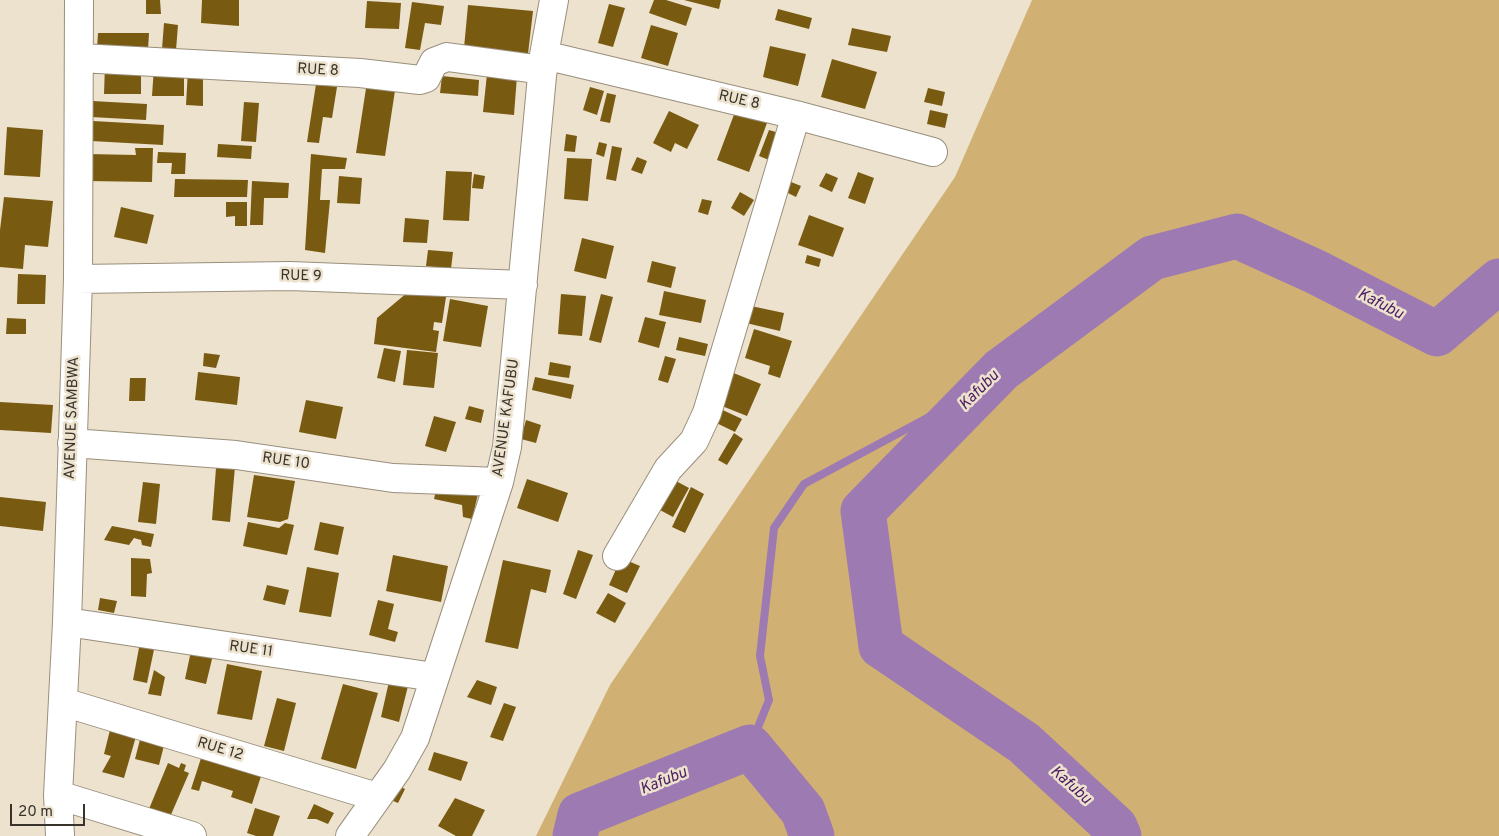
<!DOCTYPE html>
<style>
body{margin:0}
#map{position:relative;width:1499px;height:836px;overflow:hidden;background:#ede2ce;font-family:Overpass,sans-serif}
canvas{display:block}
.scale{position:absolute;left:10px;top:804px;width:75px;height:22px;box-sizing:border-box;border:2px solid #38342c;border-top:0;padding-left:6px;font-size:15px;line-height:18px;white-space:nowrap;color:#38342c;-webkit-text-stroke:4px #ede2ce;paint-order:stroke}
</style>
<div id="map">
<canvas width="1499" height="836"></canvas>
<div class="scale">20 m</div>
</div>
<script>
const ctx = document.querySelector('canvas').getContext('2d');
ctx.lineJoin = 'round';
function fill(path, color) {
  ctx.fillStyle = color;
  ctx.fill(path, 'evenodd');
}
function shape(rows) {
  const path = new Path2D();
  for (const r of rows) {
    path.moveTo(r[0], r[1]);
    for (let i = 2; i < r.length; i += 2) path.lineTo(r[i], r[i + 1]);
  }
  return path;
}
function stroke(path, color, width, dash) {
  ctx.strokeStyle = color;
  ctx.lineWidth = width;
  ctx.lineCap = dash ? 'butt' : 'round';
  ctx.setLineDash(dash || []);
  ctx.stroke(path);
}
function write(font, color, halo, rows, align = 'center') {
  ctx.font = font + ' Overpass,sans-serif';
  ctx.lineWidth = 5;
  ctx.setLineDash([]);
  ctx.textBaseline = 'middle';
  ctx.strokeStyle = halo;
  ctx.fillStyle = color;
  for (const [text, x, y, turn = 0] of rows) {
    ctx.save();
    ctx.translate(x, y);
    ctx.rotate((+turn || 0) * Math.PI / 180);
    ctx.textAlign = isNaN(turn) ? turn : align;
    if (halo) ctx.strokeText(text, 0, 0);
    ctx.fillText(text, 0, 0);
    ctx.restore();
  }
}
const green = shape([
 [1032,0,1499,0,1499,836,536,836,610,685,955,177]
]);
const stream = shape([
 [750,747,769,700,760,656,774,528,804,484,983,388]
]);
const river = shape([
 [575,836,580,815,750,747,803,811,812,836],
 [1119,836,1115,827,1024,743,881,646,863,511,1001,370,1152,258,1237,236,1316,272,1437,334,1499,281]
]);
const building = shape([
 [146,0,160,0,161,14,146,14],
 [202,0,239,0,239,26,201,23],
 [654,0,666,0,692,8,686,26,649,13],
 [684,0,721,0,719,9],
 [367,1,401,3,399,29,365,28],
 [412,2,444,6,441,25,425,23,420,50,405,48],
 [609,4,625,8,613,47,598,43],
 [468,5,533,11,528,54,464,48],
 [778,9,812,18,809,29,775,20],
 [164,23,178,25,176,50,162,49],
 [651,25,678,33,668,66,641,58],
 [852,28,891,36,887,52,848,45],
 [98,33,149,33,148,50,97,49],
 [770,46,806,54,798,86,763,77],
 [832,59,877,72,865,109,821,97],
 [105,64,141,64,141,94,104,94],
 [154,67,184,68,184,96,152,96],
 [188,69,203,69,203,106,186,105],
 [487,74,517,76,514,115,483,112],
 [442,76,479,80,478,96,440,93],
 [367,82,396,84,385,156,356,153],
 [316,84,337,87,332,118,323,117,319,143,307,142],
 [590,87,604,91,597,115,583,110],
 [928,88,945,92,942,106,924,102],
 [607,93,616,95,610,123,600,121],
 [92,101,147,104,146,120,91,117],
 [244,102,259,103,256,142,241,141],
 [930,110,948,114,945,128,927,124],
 [669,111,699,125,687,149,675,143,671,152,653,143],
 [735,112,767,123,749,172,717,160],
 [93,121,164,125,163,145,91,141],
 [7,127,43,130,40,177,4,175],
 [769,130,779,133,769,160,759,156],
 [566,134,577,136,575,152,564,151],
 [599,142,607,144,604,157,596,154],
 [218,144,252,146,251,159,217,157],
 [612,146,622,148,616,181,606,179],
 [135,148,153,148,152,182,87,181,87,154,136,155],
 [158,152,186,153,185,174,171,174,172,163,157,163],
 [311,154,347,158,345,169,322,169,320,200,330,200,325,253,305,250],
 [637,157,647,161,642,174,631,170],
 [567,158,592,159,588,201,564,199],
 [446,171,472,172,469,221,443,220],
 [858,172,874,178,865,204,848,198],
 [826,173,838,178,832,192,819,186],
 [474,174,485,176,483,189,472,188],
 [339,176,362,178,360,204,337,203],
 [175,179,248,180,247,197,174,197],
 [252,181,289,183,288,198,264,198,263,225,250,225],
 [791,182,801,186,796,197,786,192],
 [740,192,754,200,744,216,731,208],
 [4,197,53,201,48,247,25,245,23,269,0,267,0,230],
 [702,199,712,201,708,215,698,212],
 [226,202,247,202,247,226,235,226,235,216,226,217],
 [121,207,154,215,147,244,114,237],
 [809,215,844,228,833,257,798,245],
 [405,218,429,220,427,243,403,242],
 [582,238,614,246,606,279,574,271],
 [428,250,453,252,451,269,426,266],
 [807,255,821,259,819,267,805,263],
 [652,261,676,267,671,288,647,282],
 [18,274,46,275,45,304,17,304],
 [664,291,706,300,701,323,659,315],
 [408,292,446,297,442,323,434,322,433,330,439,331,436,352,374,344,377,318],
 [561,294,586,296,582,336,558,334],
 [601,294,613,297,601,343,589,340],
 [450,299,488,306,481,347,443,341],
 [751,306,784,313,780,331,746,323],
 [645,317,666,322,659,348,638,342],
 [7,318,26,319,26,334,6,334],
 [754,329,792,341,780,378,768,374,770,366,745,358],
 [679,337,708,344,705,356,676,350],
 [384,348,401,351,395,382,377,378],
 [407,350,438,353,434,388,403,385],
 [204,353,220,355,216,368,203,366],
 [665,356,676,359,668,383,658,380],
 [550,362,571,366,569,378,548,375],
 [198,372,240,377,237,405,195,400],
 [731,372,761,384,747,416,717,404],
 [535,377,574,385,571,399,532,390],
 [130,378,146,378,145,401,129,401],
 [306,400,343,407,336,439,299,432],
 [0,402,53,405,51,433,0,430],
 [469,406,484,410,481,423,465,419],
 [714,406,742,419,735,432,708,419],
 [434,416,456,422,446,452,425,446],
 [526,420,541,425,536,443,521,439],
 [734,433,743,439,727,465,718,460],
 [217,455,236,456,230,522,212,520],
 [254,475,295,481,288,519,280,522,247,517],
 [527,479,568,493,558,522,517,508],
 [438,481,479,490,472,519,463,517,462,505,434,499],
 [676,481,689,488,673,517,660,510],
 [143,482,160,484,156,524,138,522],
 [691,487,704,494,685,533,672,527],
 [0,497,46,502,43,531,0,526],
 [248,522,279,528,285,523,294,525,287,555,243,546],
 [320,522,344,527,338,555,314,550],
 [112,526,154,534,151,547,142,545,141,540,134,538,129,545,104,540],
 [578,550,593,555,576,599,563,594],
 [393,555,448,566,441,602,386,591],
 [131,558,150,559,152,573,147,574,146,597,131,596],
 [621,558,640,566,627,593,609,585],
 [503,560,551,570,546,593,531,589,518,649,485,642],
 [307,567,339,573,331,617,299,612],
 [267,585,289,590,285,605,263,600],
 [608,593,626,603,615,623,596,613],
 [100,598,117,601,114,613,98,610],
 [378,600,394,604,388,629,398,632,395,642,369,635],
 [141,637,156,640,147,683,133,680],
 [191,651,213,655,206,684,185,679],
 [227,664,262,671,252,720,217,714],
 [154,670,165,677,161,696,148,694],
 [390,677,409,682,399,722,381,717],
 [477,680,497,687,491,705,467,697],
 [343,684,378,693,356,769,321,759],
 [277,698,296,703,284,751,264,746],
 [504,703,516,707,503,741,490,737],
 [111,726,137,733,124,778,102,772,111,756,104,754],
 [143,728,167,734,159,765,135,759],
 [203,752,263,770,252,804,231,797,233,791,202,781,199,791,191,789],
 [434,752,468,762,461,781,428,770],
 [168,763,179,768,181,763,186,765,184,771,189,773,170,817,149,809],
 [393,783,405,789,398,803,386,798],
 [455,798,485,810,472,836,456,836,438,826],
 [314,804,334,813,328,824,316,819,307,819],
 [255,808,280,816,273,836,256,836,247,833]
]);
const minor = shape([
 [544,55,796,115,933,152],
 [80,58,360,73,420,80,426,78,434,62,447,57,543,70],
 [78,279,290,276,523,285],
 [72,443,236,455,393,478,499,482],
 [617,556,668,469,694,441,707,413,796,115],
 [67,622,434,677],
 [63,702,377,797],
 [58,795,192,836],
 [60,836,58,795,67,622,78,279,79,0],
 [350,836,397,770,415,738,499,482,507,447,544,55,554,0]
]);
const streetNames = [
 ["RUE 8",318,71,3],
 ["RUE 8",739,101,13],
 ["RUE 9",301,277,1],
 ["AVENUE SAMBWA",73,418,-88],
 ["AVENUE KAFUBU",507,418,-82],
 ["RUE 10",286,462,8],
 ["RUE 11",251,650,8],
 ["RUE 12",220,750,17]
];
const waterNames = [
 ["Kafubu",1380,305,27],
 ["Kafubu",980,391,-45],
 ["Kafubu",664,782,-22],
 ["Kafubu",1070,786,42]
];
fill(green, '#d0b173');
stroke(stream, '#9e7ab3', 8);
stroke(river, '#9e7ab3', 45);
fill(building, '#795a11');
stroke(minor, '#998f7c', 30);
stroke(minor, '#fff', 28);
write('15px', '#38342c', '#ede2ce', streetNames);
write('italic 16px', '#4b1c62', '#ede2ce', waterNames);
</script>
